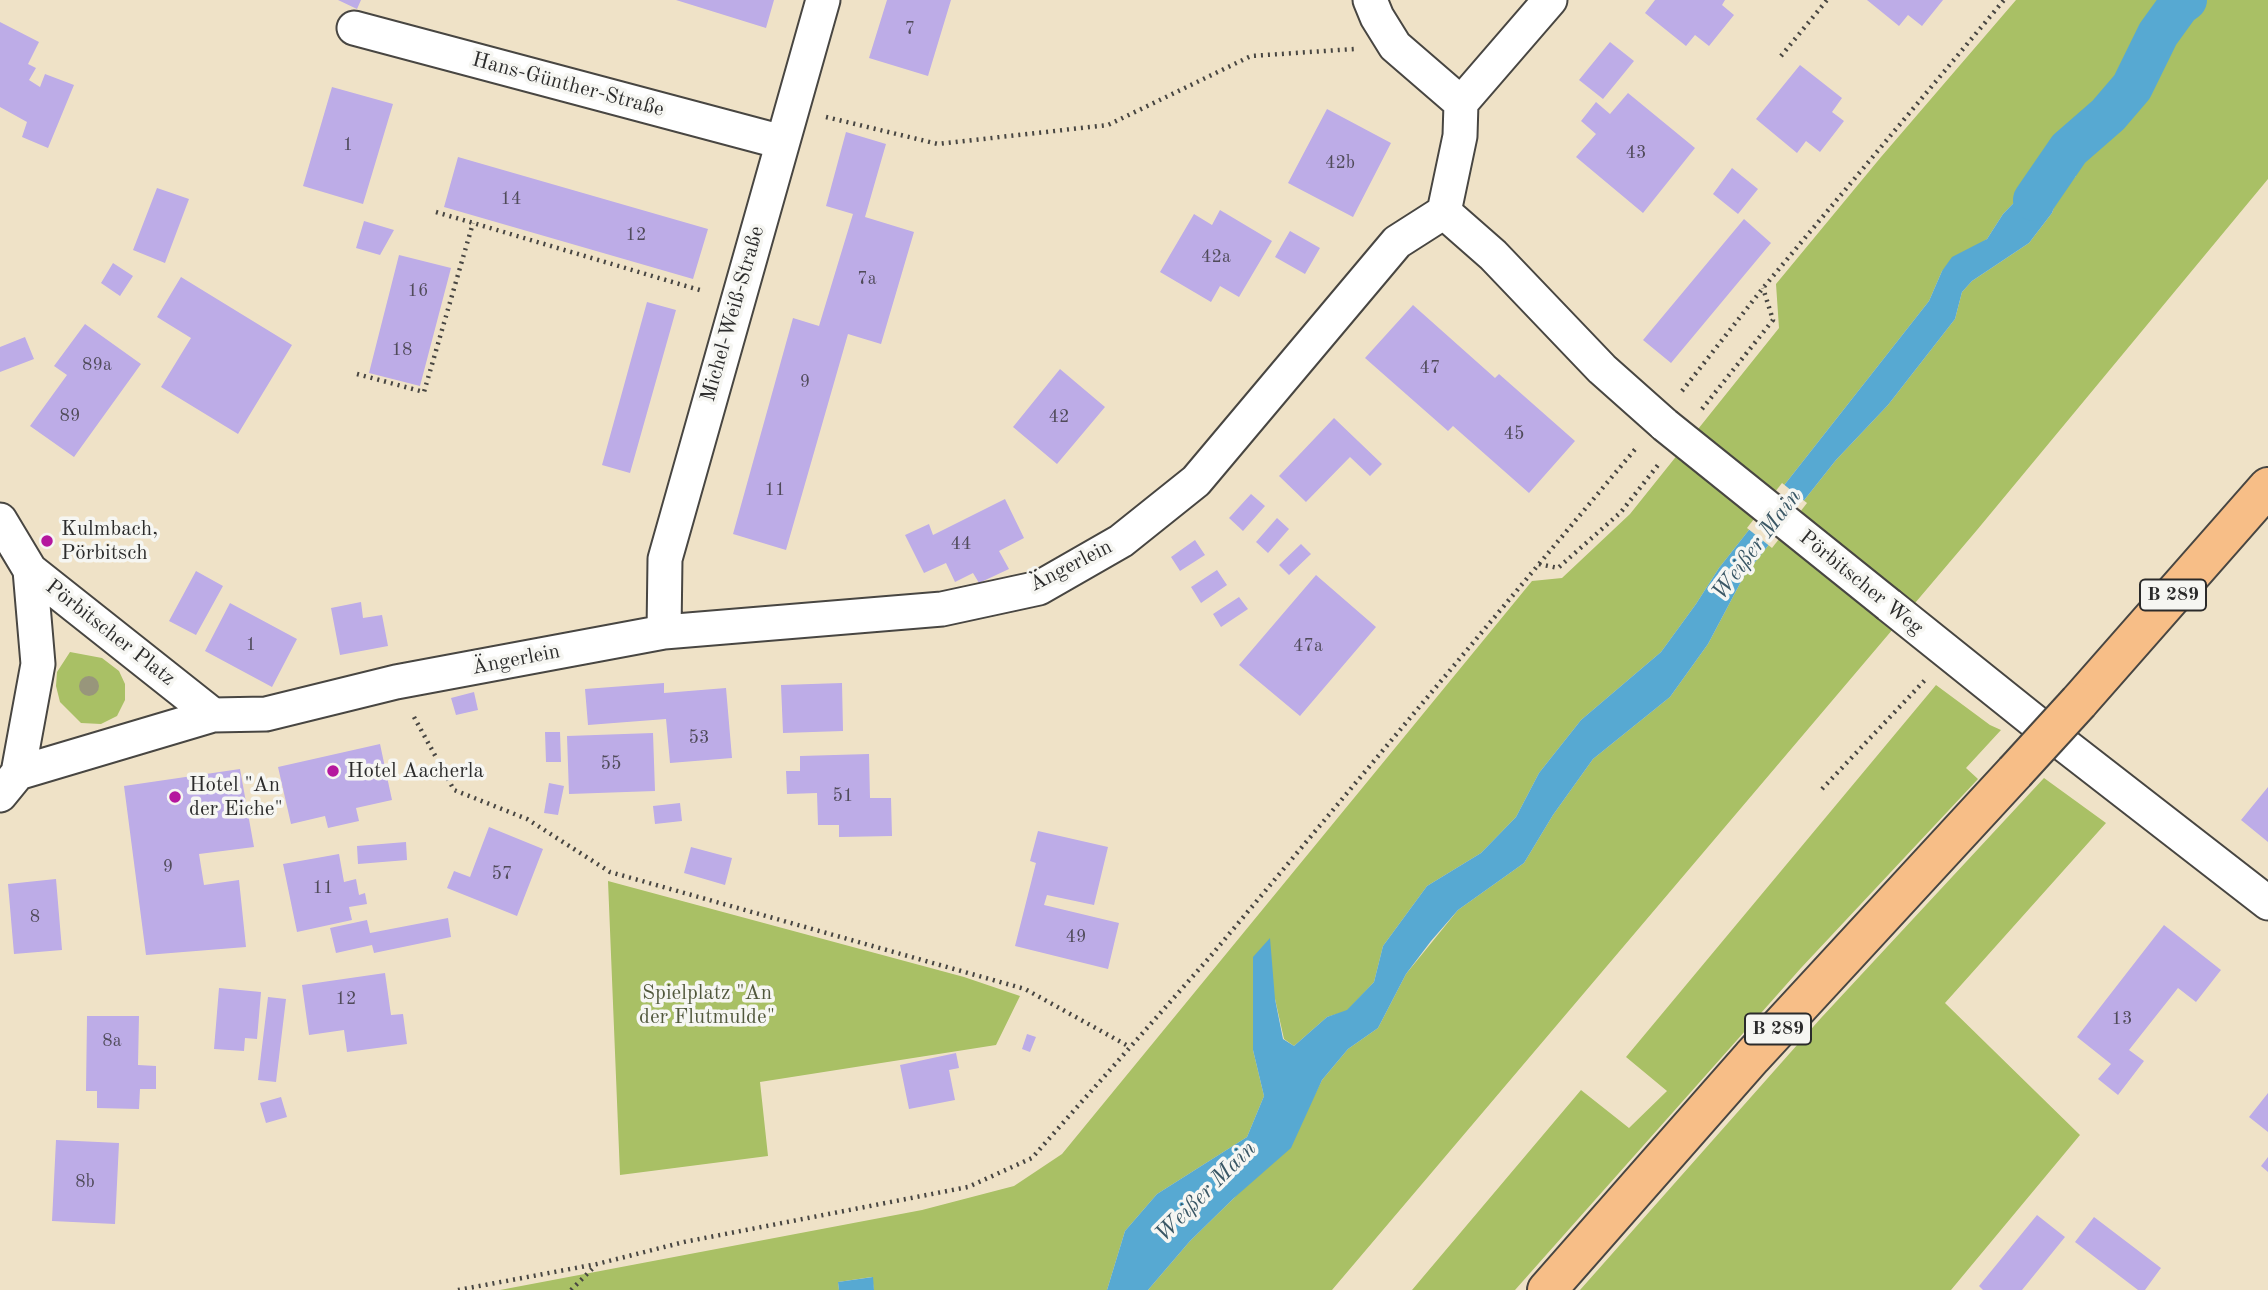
<!DOCTYPE html>
<meta charset="utf-8">
<style>
body{margin:0}
canvas{display:block;background:#efe2c7}
</style>
<canvas width="2268" height="1290"></canvas>
<script>
const ctx = document.querySelector('canvas').getContext('2d');
ctx.lineJoin = 'round';
function fill(path, color) {
  ctx.fillStyle = color;
  ctx.fill(path, 'evenodd');
}
function shape(rows) {
  const path = new Path2D();
  for (const r of rows) {
    path.moveTo(r[0], r[1]);
    for (let i = 2; i < r.length; i += 2) path.lineTo(r[i], r[i + 1]);
  }
  return path;
}
function stroke(path, color, width, dash) {
  ctx.strokeStyle = color;
  ctx.lineWidth = width;
  ctx.lineCap = dash ? 'butt' : 'round';
  ctx.setLineDash(dash || []);
  ctx.stroke(path);
}
function write(font, color, halo, rows, align = 'center') {
  ctx.font = font + ' "Old Standard TT",serif';
  ctx.lineWidth = 7;
  ctx.setLineDash([]);
  ctx.textBaseline = 'middle';
  ctx.strokeStyle = halo;
  ctx.fillStyle = color;
  for (const [text, x, y, turn = 0] of rows) {
    ctx.save();
    ctx.translate(x, y);
    ctx.rotate((+turn || 0) * Math.PI / 180);
    ctx.textAlign = isNaN(turn) ? turn : align;
    if (halo) ctx.strokeText(text, 0, 0);
    ctx.fillText(text, 0, 0);
    ctx.restore();
  }
}
const green = shape([
 [2016,0,2268,0,2268,179,1977,530,1332,1290,1148,1290,1190,1241,1234,1198,1308,1108,1322,1080,1348,1049,1378,1028,1406,974,1458,910,1524,863,1553,815,1593,759,1670,697,1708,644,1744,576,1836,460,1888,405,1955,319,1962,292,1972,281,2029,243,2052,213,2057,198,2076,176,2057,139,2046,156,2035,181,2003,214,1987,239,1942,271,1929,301,1719,568,1696,604,1661,652,1581,720,1539,773,1516,817,1481,853,1427,886,1383,946,1374,982,1347,1011,1327,1017,1294,1046,1284,1039,1275,999,1253,1050,1264,1096,1247,1137,1157,1194,1125,1231,1107,1290,874,1290,872,1277,838,1282,839,1290,500,1290,922,1210,1014,1186,1062,1154,1532,581,1562,578,1630,514,1779,328,1776,284,1881,157],
 [70,652,102,658,119,671,125,684,125,700,117,716,101,724,81,723,60,702,56,686,57,672],
 [1936,685,1990,725,2001,730,1966,768,1978,779,1801,968,1515,1290,1412,1290,1581,1090,1629,1128,1667,1091,1626,1057],
 [2044,778,2106,823,1945,1003,2080,1135,1951,1290,1580,1290,1821,1018],
 [608,881,964,977,1020,996,996,1045,760,1082,768,1156,620,1175]
]);
const water = shape([
 [2057,138,2076,175,2057,198,2052,213,2029,243,1972,281,1962,292,1955,319,1888,405,1836,460,1744,576,1708,644,1670,697,1593,759,1553,815,1524,863,1458,910,1431,941,1406,974,1378,1028,1348,1049,1322,1080,1291,1148,1234,1198,1190,1241,1148,1290,1107,1290,1125,1231,1157,1194,1247,1137,1264,1096,1253,1050,1253,957,1270,938,1275,999,1283,1039,1294,1046,1327,1017,1347,1010,1374,982,1383,946,1427,886,1481,853,1516,817,1539,773,1581,720,1661,652,1696,604,1719,568,1929,301,1942,271,1952,257,1987,239,2003,214,2035,181,2046,156],
 [873,1277,874,1290,839,1290,838,1282]
]);
const pier = shape([
 [1782,483,1807,503,1772,548,1747,528]
]);
const canal = shape([
 [2034,200,2069,149,2108,115,2132,87,2158,34,2179,5,2186,0]
]);
const building = shape([
 [338,0,361,0,357,9],
 [676,0,774,0,766,28],
 [887,0,951,0,928,76,869,58],
 [1655,0,1725,0,1722,5,1734,15,1709,46,1695,35,1686,46,1645,13],
 [1867,0,1943,0,1922,26,1908,15,1899,26],
 [0,22,39,42,28,64,36,68,29,80,40,87,45,74,74,85,48,148,22,137,27,122,0,107],
 [1610,42,1634,61,1603,99,1579,80],
 [1800,65,1842,98,1832,112,1844,121,1820,152,1806,141,1797,153,1756,119],
 [332,87,393,104,363,204,303,186],
 [1628,93,1695,148,1643,213,1576,157,1596,134,1581,121,1596,102,1610,114],
 [1327,109,1391,143,1353,217,1288,183],
 [846,132,886,144,865,217,914,232,881,344,848,334,786,550,733,534,793,318,819,326,853,214,826,206],
 [458,157,708,229,693,279,444,207],
 [1732,168,1758,189,1738,214,1713,194],
 [157,188,189,199,165,263,133,250],
 [1220,210,1272,241,1239,297,1220,286,1211,302,1160,272,1194,214,1212,225],
 [1744,219,1771,243,1671,363,1643,340],
 [364,221,394,230,380,255,356,248],
 [1290,231,1320,248,1305,274,1275,257],
 [399,255,451,268,420,386,369,373],
 [113,263,133,276,120,296,101,283],
 [181,277,292,345,238,434,161,387,191,338,157,317],
 [647,302,676,310,630,473,602,465],
 [1413,305,1495,378,1499,374,1575,441,1529,493,1453,426,1448,431,1365,358],
 [85,324,141,364,74,457,30,426,67,375,54,366],
 [25,337,34,359,0,372,0,347],
 [1060,369,1105,407,1057,464,1013,427],
 [1334,418,1382,464,1370,476,1350,457,1306,502,1279,476],
 [1251,494,1265,506,1243,531,1229,518],
 [1005,499,1024,538,999,551,1009,569,979,583,973,573,955,582,946,563,924,573,905,535,929,524,933,535],
 [1277,518,1289,529,1268,553,1256,542],
 [1195,540,1205,555,1180,571,1171,557],
 [1301,544,1311,554,1289,575,1279,565],
 [1217,570,1227,585,1201,603,1191,587],
 [196,571,223,586,196,635,169,621],
 [1316,575,1376,627,1300,716,1239,665],
 [1239,597,1248,609,1221,627,1213,614],
 [361,602,363,618,382,615,388,646,340,655,331,608],
 [230,603,297,639,272,687,205,651],
 [664,683,664,693,726,688,732,758,670,763,666,719,588,725,585,689],
 [842,683,843,731,783,733,781,685],
 [474,692,478,710,456,715,451,698],
 [545,732,560,732,561,762,546,762],
 [653,733,655,791,569,794,567,736],
 [380,744,392,800,356,808,359,821,328,828,325,816,291,824,278,767],
 [869,754,870,798,891,798,892,836,839,837,839,825,818,825,817,793,787,794,786,771,800,771,800,756],
 [240,769,254,847,199,854,204,885,239,880,246,947,146,955,124,786],
 [549,783,564,786,558,815,544,813],
 [2268,787,2268,842,2241,820],
 [680,803,682,821,655,824,653,806],
 [489,827,543,849,517,916,447,888,454,871,470,877],
 [1038,831,1108,847,1094,905,1047,895,1044,905,1119,923,1108,969,1015,946,1036,863,1030,861],
 [406,842,407,860,358,864,357,846],
 [691,847,732,858,725,885,684,873],
 [339,854,344,882,356,879,359,895,365,893,367,904,349,907,352,920,297,932,283,864],
 [56,879,62,950,14,954,8,884],
 [448,918,451,937,374,953,372,945,336,953,330,928,367,920,370,933],
 [2164,925,2221,970,2196,1002,2178,988,2129,1050,2144,1061,2118,1095,2098,1079,2111,1064,2077,1037],
 [385,973,391,1015,403,1014,407,1044,347,1052,344,1030,309,1035,302,985],
 [219,988,261,992,257,1039,245,1038,244,1051,214,1049],
 [268,997,286,999,276,1082,258,1080],
 [87,1016,139,1016,138,1065,156,1066,156,1089,140,1089,139,1109,97,1108,97,1091,86,1091],
 [1027,1034,1036,1037,1030,1052,1022,1049],
 [956,1053,959,1068,949,1070,955,1100,909,1109,900,1065],
 [2268,1093,2268,1132,2249,1117],
 [281,1097,287,1117,266,1123,260,1103],
 [56,1140,119,1143,115,1224,52,1221],
 [2268,1157,2268,1172,2261,1166],
 [2037,1215,2065,1237,2022,1290,1983,1290,1979,1286],
 [2094,1217,2161,1268,2145,1290,2138,1290,2075,1242]
]);
const path = shape([
 [1781,56,1827,0],
 [826,117,938,144,1108,125,1251,56,1354,49],
 [436,212,703,291],
 [357,374,424,392,473,223],
 [1682,391,1763,288,2004,0],
 [1702,409,1773,320,1763,288],
 [1539,564,1558,568,1621,512,1658,465],
 [414,717,454,790,527,819,610,872,1025,989,1130,1047],
 [1822,789,1925,680],
 [458,1290,597,1264,684,1242,968,1187,1032,1158,1209,958,1637,447],
 [571,1290,595,1266]
]);
const street = shape([
 [1370,0,1377,17,1395,46,1461,103],
 [354,28,782,142],
 [1444,212,1493,255,1602,369,1665,425],
 [0,520,30,570,213,715],
 [1889,605,2035,722,2268,903],
 [664,632,665,559,823,0],
 [18,773,213,715,266,714,396,682,664,632,942,609,1039,588,1121,541,1196,481,1397,242,1444,212,1460,136,1461,103,1550,0],
 [0,795,18,773,38,664,30,570]
]);
const highway = shape([
 [2079,702,2268,487],
 [1547,1290,1752,1057,2015,772]
]);
const streetBridge = shape([
 [1665,425,1889,605]
]);
const highwayBridge = shape([
 [2015,772,2079,702]
]);
const trees = [
 [89,686]
];
const markers = [
 [47,541,7,"#b5179e"],
 [333,771,7,"#b5179e"],
 [175,797,7,"#b5179e"]
];
const numberNames = [
 ["7",910,29],
 ["1",348,145],
 ["43",1636,153],
 ["42b",1340,163],
 ["14",511,199],
 ["12",636,235],
 ["42a",1216,257],
 ["7a",867,279],
 ["16",418,291],
 ["18",402,350],
 ["89a",97,365],
 ["47",1430,368],
 ["9",805,382],
 ["89",70,416],
 ["42",1059,417],
 ["45",1514,434],
 ["11",775,490],
 ["44",961,544],
 ["1",251,645],
 ["47a",1308,646],
 ["53",699,738],
 ["55",611,764],
 ["51",843,796],
 ["9",168,867],
 ["57",502,874],
 ["11",323,888],
 ["8",35,917],
 ["49",1076,937],
 ["12",346,999],
 ["13",2122,1019],
 ["8a",112,1041],
 ["8b",85,1182]
];
const shields = [
 [2173,595,66],
 [1778,1029,66]
];
const shieldNames = [
 ["B 289",2173,595],
 ["B 289",1778,1029]
];
const streetNames = [
 ["Hans-Günther-Straße",568,85,15],
 ["Michel-Weiß-Straße",733,314,-74],
 ["Ängerlein",1071,566,-27],
 ["Pörbitscher Weg",1861,583,39],
 ["Pörbitscher Platz",110,633,38],
 ["Ängerlein",516,660,-11]
];
const poiNames = [
 ["Kulmbach,",61,529],
 ["Pörbitsch",61,553],
 ["Hotel Aacherla",347,771],
 ["Hotel \"An",189,785],
 ["der Eiche\"",189,809]
];
const parkNames = [
 ["Spielplatz \"An",707,993],
 ["der Flutmulde\"",707,1017]
];
const waterNames = [
 ["Weißer Main",1757,545,-53],
 ["Weißer Main",1206,1192,-45]
];
fill(green, '#a9c065');
fill(water, '#57a9d2');
fill(pier, '#efe2c7');
stroke(canal, '#57a9d2', 42);
fill(building, '#bdace7');
stroke(street, '#484642', 37);
stroke(highway, '#484642', 42);
stroke(path, '#484642', 4.5, [2, 5]);
stroke(street, '#fff', 33);
stroke(highway, '#f7be87', 38);
stroke(streetBridge, '#484642', 37, []);
stroke(highwayBridge, '#484642', 42, []);
stroke(streetBridge, '#fff', 33);
stroke(highwayBridge, '#f7be87', 38);
ctx.fillStyle = '#98967b';
for (const [x, y] of trees) {
  ctx.beginPath();
  ctx.arc(x, y, 10, 0, 2 * Math.PI);
  ctx.fill();
}
for (const [x, y, r, color] of markers) {
  const dot = new Path2D();
  dot.arc(x, y, r, 0, 2 * Math.PI);
  ctx.fillStyle = color;
  ctx.fill(dot);
  stroke(dot, '#f6f6f2', 2.5);
}
write('18px', '#504b5a', null, numberNames);
for (const [x, y, w] of shields) {
  const box = new Path2D();
  box.roundRect(x - w / 2, y - 15.5, w, 31, 5);
  ctx.fillStyle = '#f6f6f2';
  ctx.fill(box);
  stroke(box, '#2b2b2b', 2);
}
write('bold 19px', '#2b2b2b', null, shieldNames);
write('21px', '#2b2b2b', '#f6f6f2', streetNames);
write('21px', '#2b2b2b', '#f6f6f2', poiNames, 'left');
write('21px', '#51583c', '#f6f6f2', parkNames);
write('italic 23px', '#3a5765', '#f6f6f2', waterNames);
</script>
